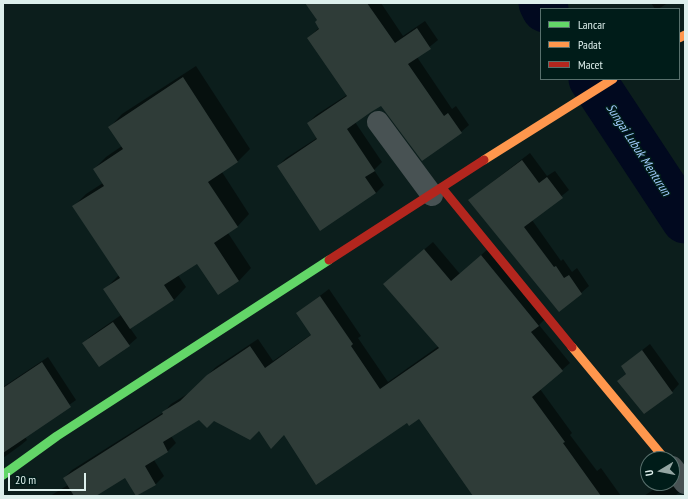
<!DOCTYPE html>
<style>
body{margin:0}
#map{position:relative;width:688px;height:499px;overflow:hidden;background:#0c1e1c;font-family:"PT Sans Narrow",sans-serif}
canvas{display:block}
.frame{position:absolute;inset:0;border:4px solid #ddefec;pointer-events:none}
.legend{position:absolute;left:540px;top:8px;width:140px;height:72px;box-sizing:border-box;background:#001c19;border:1px solid #58706d;margin:0;padding:5px 7px;list-style:none;font-size:12px;color:#ddefec}
.legend li{display:flex;align-items:center;gap:8px;height:20px}
.legend b{width:20px;border:1px solid #58706d}
.north{position:absolute;left:640px;top:451px;width:40px;height:40px;box-sizing:border-box;background:#001c19;border:1px solid #58706d;border-radius:50%;rotate:260deg;font-size:11px;font-weight:700;line-height:16px;text-align:center;color:#ddefec}
.north::after{content:'';display:block;margin:auto;width:14px;height:18px;background:#94a6a3;clip-path:polygon(50% 0,100% 100%,50% 72%,0 100%)}
.scale{position:absolute;left:8px;top:473px;width:78px;height:18px;box-sizing:border-box;border:2px solid #ddefec;border-top:0;padding-left:5px;font-size:12px;line-height:14px;white-space:nowrap;color:#ddefec;-webkit-text-stroke:3px #001c19;paint-order:stroke}
</style>
<div id="map">
<canvas width="688" height="499"></canvas>
<div class="frame"></div>
<ul class="legend">
<li><b style="height:5px;background:#63d668"></b>Lancar</li>
<li><b style="height:5px;background:#ff974d"></b>Padat</li>
<li><b style="height:5px;background:#b3261e"></b>Macet</li>
</ul>
<div class="north">U</div>
<div class="scale">20 m</div>
</div>
<script>
const ctx = document.querySelector('canvas').getContext('2d');
ctx.lineJoin = 'round';
function fill(path, color) {
  ctx.fillStyle = color;
  ctx.fill(path, 'evenodd');
}
function shape(rows) {
  const path = new Path2D();
  for (const r of rows) {
    path.moveTo(r[0], r[1]);
    for (let i = 2; i < r.length; i += 2) path.lineTo(r[i], r[i + 1]);
  }
  return path;
}
function stroke(path, color, width, dash) {
  ctx.strokeStyle = color;
  ctx.lineWidth = width;
  ctx.lineCap = dash ? 'butt' : 'round';
  ctx.setLineDash(dash || []);
  ctx.stroke(path);
}
function write(font, color, halo, rows, align = 'center') {
  ctx.font = font + ' "PT Sans Narrow",sans-serif';
  ctx.lineWidth = 3;
  ctx.setLineDash([]);
  ctx.textBaseline = 'middle';
  ctx.strokeStyle = halo;
  ctx.fillStyle = color;
  for (const [text, x, y, turn = 0] of rows) {
    ctx.save();
    ctx.translate(x, y);
    ctx.rotate((+turn || 0) * Math.PI / 180);
    ctx.textAlign = isNaN(turn) ? turn : align;
    if (halo) ctx.strokeText(text, 0, 0);
    ctx.fillText(text, 0, 0);
    ctx.restore();
  }
}
const shadow = shape([
 [306,3,381,3,403,36,425,21,438,40,417,57,452,109,456,106,469,125,461,132,381,104,355,122,382,162,374,170,384,185,376,193,278,166,286,158,317,138,308,123,316,115,347,95,308,38,319,28,318,20],
 [651,3,668,3,658,9,655,9],
 [196,66,250,149,238,161,222,172,249,214,237,227,228,233,251,268,239,281,198,262,178,275,186,287,174,300,130,328,137,338,129,345,83,343,91,336,121,315,105,289,119,275,74,206,86,194,103,183,94,169,106,157,122,146,110,127,122,114],
 [530,153,547,176,555,171,569,190,532,220,561,261,563,259,572,272,577,268,589,286,581,293,469,200],
 [433,242,460,274,489,248,546,318,539,325,570,363,540,389,572,433,570,435,597,471,601,468,621,496,497,496,419,418,407,422,284,434,199,418,171,436,176,443,168,451,154,460,164,476,156,484,137,495,126,476,94,496,50,496,68,485,64,478,72,470,164,412,171,404,189,393,216,367,258,339,273,361,312,334,297,313,329,289,361,336,358,338,388,382,439,346,392,277],
 [650,344,679,384,672,392,618,381,627,373,622,366],
 [48,357,76,400,25,437,27,440,21,445,3,458,3,387],
 [663,483,672,483,681,490,675,496,644,496]
]);
const river = shape([
 [542,3,545,9],
 [592,79,685,220]
]);
const building = shape([
 [305,3,367,3,395,43,417,28,431,49,408,64,444,116,448,113,462,133,422,161,381,106,371,112,347,129,375,171,365,177,376,193,320,231,277,166,317,139,307,123,347,96,307,38,319,29,315,22,317,20],
 [183,77,238,162,208,182,238,227,214,243,239,281,218,295,197,264,164,285,174,300,130,329,103,289,120,278,72,206,104,186,93,169,123,149,108,127],
 [522,160,539,183,547,177,563,198,524,227,554,267,556,266,564,278,569,275,582,294,559,312,468,200],
 [424,249,451,281,481,255,539,326,531,332,563,371,532,397,565,442,563,443,601,496,473,496,419,419,409,426,407,423,316,485,284,435,271,449,259,431,250,440,214,421,207,428,199,420,163,442,168,452,145,466,156,485,136,496,125,478,96,496,74,496,63,478,163,414,162,412,180,401,207,375,250,346,265,368,311,335,296,313,320,296,353,344,351,346,380,389,439,348,383,284],
 [113,322,130,346,99,367,82,343],
 [642,350,673,393,644,414,617,381,626,374,621,366],
 [42,362,71,407,3,453,3,388]
]);
const street = shape([
 [378,122,432,195],
 [672,467,685,483]
]);
const fast = shape([
 [3,475,57,436,329,260]
]);
const slow = shape([
 [679,38,685,35],
 [484,160,613,79],
 [572,347,665,459]
]);
const jam = shape([
 [442,188,572,347],
 [329,260,484,160]
]);
const waterNames = [
 ["Sungai Lubuk Menturun",638,150,57]
];
fill(shadow, '#0007');
stroke(river, '#01091f', 47);
fill(building, '#2f3c38');
stroke(street, '#485253', 22);
stroke(fast, '#63d668', 9);
stroke(slow, '#ff974d', 9);
stroke(jam, '#b3261e', 9);
write('italic 13px', '#9dc7f8', '#001c19', waterNames);
</script>
